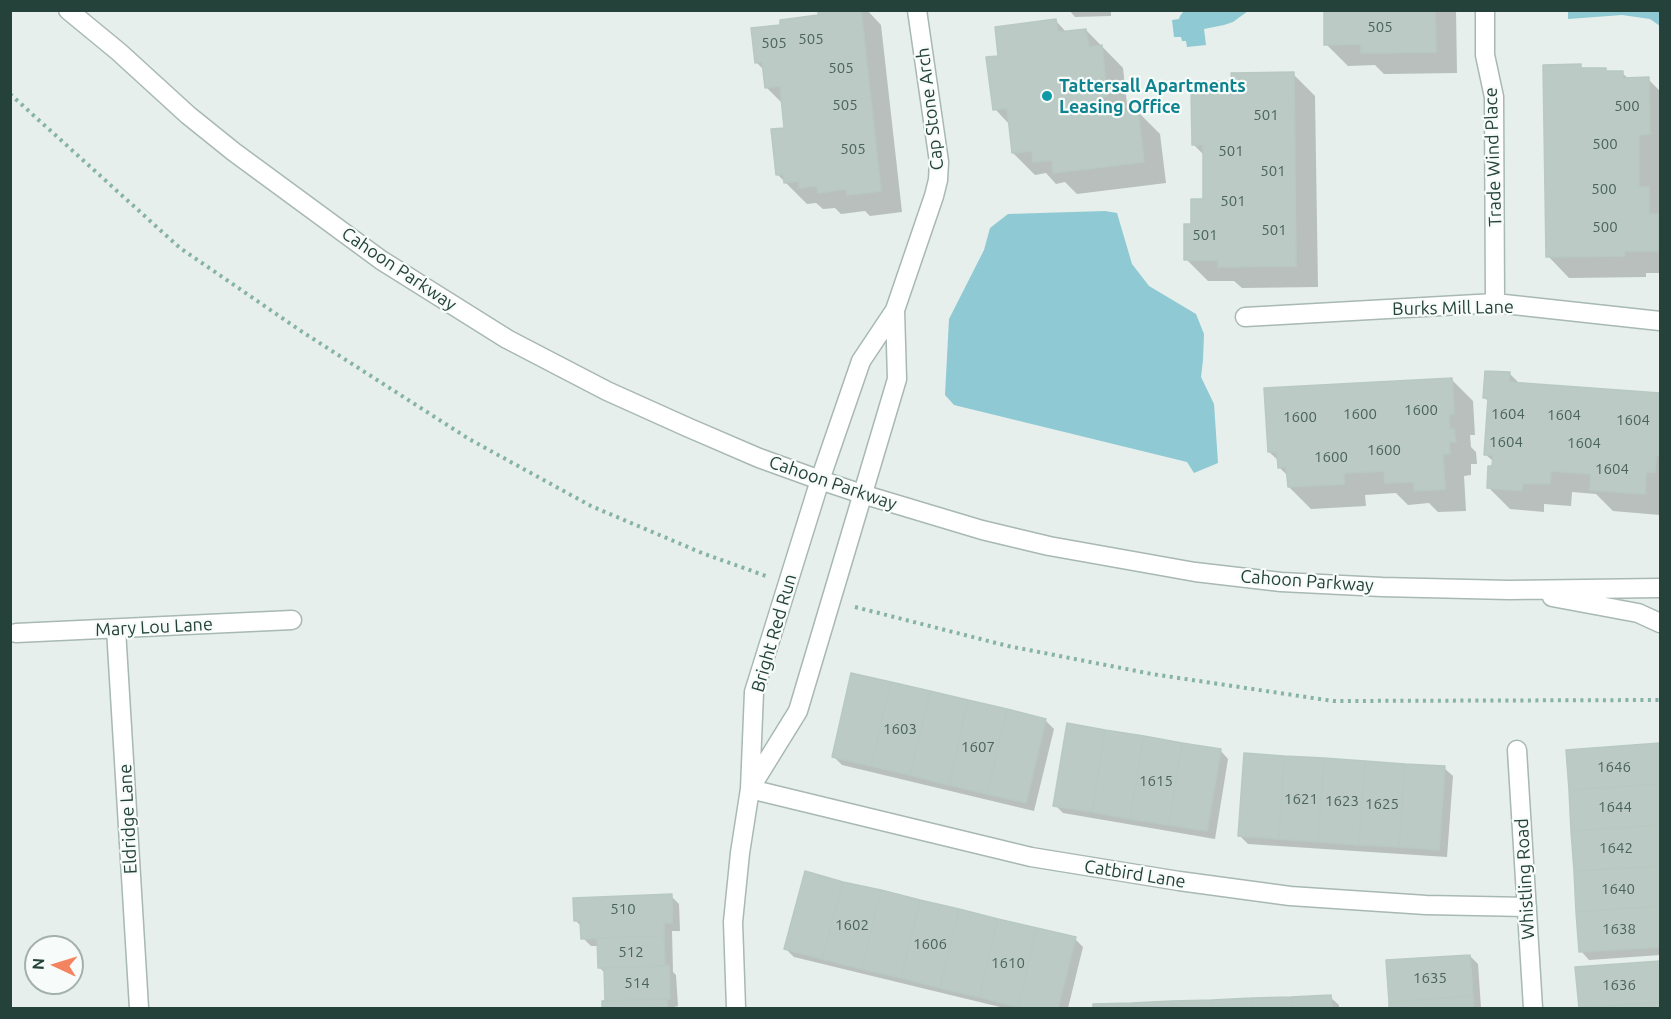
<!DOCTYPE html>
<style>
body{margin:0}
#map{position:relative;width:1671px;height:1019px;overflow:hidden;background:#e6efeb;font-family:Ubuntu,sans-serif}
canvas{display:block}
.frame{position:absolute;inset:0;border:12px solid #24423a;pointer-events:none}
.north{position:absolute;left:24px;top:935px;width:60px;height:60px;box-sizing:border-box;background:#f7fbf9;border:2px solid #a3b1ad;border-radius:50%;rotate:274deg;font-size:16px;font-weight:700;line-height:24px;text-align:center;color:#24423a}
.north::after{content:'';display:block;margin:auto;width:21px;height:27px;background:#f4845f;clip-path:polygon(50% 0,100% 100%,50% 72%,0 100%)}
</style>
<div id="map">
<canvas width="1671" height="1019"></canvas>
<div class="frame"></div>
<div class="north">N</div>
</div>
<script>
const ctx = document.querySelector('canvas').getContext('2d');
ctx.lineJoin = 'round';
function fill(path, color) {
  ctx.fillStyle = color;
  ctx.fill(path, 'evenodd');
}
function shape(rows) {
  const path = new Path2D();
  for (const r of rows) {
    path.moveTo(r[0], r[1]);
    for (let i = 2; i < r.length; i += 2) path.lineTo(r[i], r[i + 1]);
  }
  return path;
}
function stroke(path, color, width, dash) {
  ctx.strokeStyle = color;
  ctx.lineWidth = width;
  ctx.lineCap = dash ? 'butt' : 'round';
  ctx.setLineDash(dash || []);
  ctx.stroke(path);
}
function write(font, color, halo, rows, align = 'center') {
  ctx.font = font + ' Ubuntu,sans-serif';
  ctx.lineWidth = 4.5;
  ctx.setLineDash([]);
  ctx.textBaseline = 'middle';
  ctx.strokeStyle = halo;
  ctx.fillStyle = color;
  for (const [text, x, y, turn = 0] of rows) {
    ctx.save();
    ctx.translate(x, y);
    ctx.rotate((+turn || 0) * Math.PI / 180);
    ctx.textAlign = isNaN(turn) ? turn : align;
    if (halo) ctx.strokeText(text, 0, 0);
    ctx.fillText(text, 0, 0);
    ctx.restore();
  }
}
const water = shape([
 [1184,11,1184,10,1248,11,1233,22,1224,25,1204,29,1206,45,1187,47,1186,41,1182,41,1181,37,1174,37,1172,20,1179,19,1180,16],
 [1568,11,1660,11,1660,26,1650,19,1622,15,1568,19],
 [1105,211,1117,213,1132,264,1149,286,1196,314,1204,334,1203,360,1201,377,1214,404,1218,463,1194,473,1187,462,954,405,945,395,949,319,984,250,990,228,1008,214]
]);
const shadow = shape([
 [819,10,867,10,881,25,902,212,870,216,865,211,841,214,835,208,823,209,816,203,807,204,777,174,786,129,783,104,766,87,764,70,756,62,782,26,820,16],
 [1069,10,1136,10,1136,12,1111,12,1111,16,1075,17],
 [1325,10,1456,10,1457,73,1384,74,1375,65,1348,66,1326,44],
 [1056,21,1067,33,1086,30,1123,68,1128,113,1138,112,1160,134,1166,183,1077,194,1065,182,1056,184,1046,173,1035,175,1013,153,1010,125,995,109,1000,57],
 [1580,66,1584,69,1605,69,1609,73,1622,73,1629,79,1648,79,1660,91,1660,273,1646,273,1646,277,1569,278,1548,256],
 [1293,74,1315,96,1318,287,1242,288,1234,281,1208,281,1186,259,1193,225,1205,200,1204,155,1193,144,1214,90,1233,82],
 [1510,374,1520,384,1660,394,1660,515,1613,511,1596,494,1572,492,1571,506,1544,504,1544,512,1510,509,1488,487,1494,462,1485,454,1489,402,1484,397],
 [1451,379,1473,401,1475,435,1470,435,1471,447,1476,452,1477,464,1471,464,1471,475,1464,476,1466,511,1438,512,1429,503,1408,505,1396,493,1365,495,1366,506,1311,509,1289,487,1288,476,1279,467,1279,461,1269,452],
 [1045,720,1054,729,1034,811,842,765,834,757],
 [1660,745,1660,955,1589,960,1581,951,1567,751],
 [1220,750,1228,759,1215,839,1063,813,1055,805],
 [1444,768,1453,776,1447,857,1248,844,1240,836],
 [671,896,679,904,680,931,672,931,673,972,676,975,678,1006,674,1007,674,1008,603,1008,603,1003,606,1003,606,974,599,967,598,946,591,946,583,938,582,927,576,921],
 [1075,939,1083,947,1068,1008,1004,1008,794,957,785,948],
 [1470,956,1478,964,1481,1008,1391,1008,1388,962],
 [1660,962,1660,1008,1580,1008,1577,968],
 [1330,997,1339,1005,1339,1008,1094,1008,1094,1006]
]);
const building = shape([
 [818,10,861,10,881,191,847,195,846,189,818,193,817,186,799,188,799,181,784,183,783,174,776,175,771,129,784,128,780,86,765,88,762,62,755,63,751,28,780,25,780,20,818,15,818,10],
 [1324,10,1435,10,1436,52,1361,53,1361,44,1324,45,1324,10],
 [1056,19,1058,32,1086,29,1089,47,1102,45,1107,96,1097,97,1099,115,1138,110,1144,162,1053,173,1052,160,1033,162,1032,151,1012,153,1007,108,993,110,986,57,998,56,995,27,1056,19],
 [1581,64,1581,68,1606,68,1606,71,1623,71,1623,78,1649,77,1650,134,1639,135,1639,187,1649,187,1649,214,1658,214,1658,251,1624,251,1625,256,1546,257,1543,65,1581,64],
 [1294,72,1296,266,1218,267,1218,260,1184,260,1184,224,1191,224,1191,199,1203,199,1203,145,1192,145,1191,89,1213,89,1212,81,1232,81,1231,73,1294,72],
 [1485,371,1510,372,1509,382,1660,393,1660,456,1656,455,1655,472,1646,472,1645,494,1590,490,1591,474,1551,471,1550,484,1523,483,1522,491,1487,488,1488,466,1492,466,1493,455,1484,455,1488,398,1483,398,1485,371],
 [1452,378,1454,414,1449,414,1450,429,1454,429,1456,442,1449,442,1450,454,1443,454,1445,489,1414,491,1414,482,1385,483,1384,471,1344,473,1344,484,1288,487,1286,467,1278,468,1277,452,1268,452,1264,388,1452,378],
 [851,673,891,682,871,766,832,757,851,673],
 [891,682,930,691,910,775,871,766,891,682],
 [930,691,968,700,949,785,910,775,930,691],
 [968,700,1007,709,987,794,949,785,968,700],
 [1007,709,1046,719,1026,803,987,794,1007,709],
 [1067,723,1105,730,1092,812,1053,806,1067,723],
 [1105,730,1144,736,1130,819,1092,812,1105,730],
 [1144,736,1182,743,1169,825,1130,819,1144,736],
 [1182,743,1221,749,1207,831,1169,825,1182,743],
 [1660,743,1660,784,1569,790,1566,750,1660,743],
 [1244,753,1284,756,1279,839,1238,836,1244,753],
 [1284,756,1324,758,1318,842,1279,839,1284,756],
 [1324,758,1365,761,1359,845,1318,842,1324,758],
 [1365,761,1405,764,1399,847,1359,845,1365,761],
 [1405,764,1445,766,1439,850,1399,847,1405,764],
 [1660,784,1660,825,1571,831,1569,790,1660,784],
 [1660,825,1660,866,1574,871,1571,831,1660,825],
 [1660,866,1660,906,1576,912,1574,871,1660,866],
 [805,871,843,882,822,959,784,949,805,871],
 [843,882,881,890,862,969,822,959,843,882],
 [881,890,920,900,901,978,862,969,881,890],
 [672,894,672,923,664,923,664,936,581,939,580,921,574,921,573,898,672,894],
 [920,900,959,909,940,988,901,978,920,900],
 [1660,906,1660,947,1579,952,1576,912,1660,906],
 [959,909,998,919,979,997,940,988,959,909],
 [998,919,1037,928,1018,1007,979,997,998,919],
 [1037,928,1076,937,1058,1008,1026,1008,1018,1007,1037,928],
 [664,936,665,966,598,968,597,938,664,936],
 [1470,955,1473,996,1389,1002,1386,960,1470,955],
 [1660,961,1660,1002,1579,1008,1575,967,1660,961],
 [669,965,670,999,605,1001,604,968,669,965],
 [1331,995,1332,1008,1292,1008,1291,997,1331,995],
 [1473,996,1474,1008,1389,1008,1389,1002,1473,996],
 [1291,997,1292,1008,1252,1008,1251,998,1291,997],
 [1251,998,1252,1008,1212,1008,1212,1000,1251,998],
 [667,999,667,1008,602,1008,602,1001,667,999],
 [1212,1000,1212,1008,1172,1008,1172,1001,1212,1000],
 [1172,1001,1172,1008,1133,1008,1132,1003,1172,1001],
 [1660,1002,1660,1008,1579,1008,1660,1002],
 [1132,1003,1133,1008,1093,1008,1093,1004,1132,1003]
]);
const path = shape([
 [10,94,180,248,304,333,469,439,591,506,702,553,766,576],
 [855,607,1008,646,1152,674,1333,701,1660,700]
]);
const minor = shape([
 [68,10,119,52,188,115,234,152,381,260,507,339,607,391,687,427,759,458,820,480,862,494,982,530,1049,546,1195,572,1281,582,1382,587,1509,590,1660,588],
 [1485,10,1485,55,1494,97,1495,303],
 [1245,317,1495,303,1660,321],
 [1552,597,1638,613,1660,623],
 [116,629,139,1008],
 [16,633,292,620],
 [1517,750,1533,1008],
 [751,787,798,711,897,379,895,310],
 [750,789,1031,857,1179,881,1290,896,1426,905,1527,907],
 [736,1008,733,922,740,853,750,789,754,692,820,480,861,361,895,310,934,196,938,180,939,162,917,10]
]);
const markers = [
 [1047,96,6,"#0f9aa8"]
];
const numberNames = [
 ["505",1380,27],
 ["505",811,39],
 ["505",774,43],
 ["505",841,68],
 ["505",845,105],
 ["500",1627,106],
 ["501",1266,115],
 ["500",1605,144],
 ["505",853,149],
 ["501",1231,151],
 ["501",1273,171],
 ["500",1604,189],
 ["501",1233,201],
 ["500",1605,227],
 ["501",1274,230],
 ["501",1205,235],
 ["1600",1421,410],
 ["1600",1360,414],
 ["1604",1508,414],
 ["1604",1564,415],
 ["1600",1300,417],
 ["1604",1633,420],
 ["1604",1506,442],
 ["1604",1584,443],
 ["1600",1384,450],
 ["1600",1331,457],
 ["1604",1612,469],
 ["1603",900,729],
 ["1607",978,747],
 ["1646",1614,767],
 ["1615",1156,781],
 ["1621",1301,799],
 ["1623",1342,801],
 ["1625",1382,804],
 ["1644",1615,807],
 ["1642",1616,848],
 ["1640",1618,889],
 ["510",623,909],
 ["1602",852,925],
 ["1638",1619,929],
 ["1606",930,944],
 ["512",631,952],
 ["1610",1008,963],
 ["1635",1430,978],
 ["514",637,983],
 ["1636",1619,985]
];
const cultureNames = [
 ["Tattersall Apartments",1059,86],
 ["Leasing Office",1059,107]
];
const streetNames = [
 ["Cap Stone Arch",930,109,-97],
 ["Trade Wind Place",1493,157,-92],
 ["Cahoon Parkway",399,269,34],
 ["Burks Mill Lane",1453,308,-1],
 ["Cahoon Parkway",833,483,19],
 ["Cahoon Parkway",1307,581,4],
 ["Mary Lou Lane",154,627,-3],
 ["Bright Red Run",774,633,-74],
 ["Eldridge Lane",128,819,-93],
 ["Catbird Lane",1135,874,9],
 ["Whistling Road",1525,879,-93]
];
fill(water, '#8ec9d4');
fill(shadow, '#0003');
fill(building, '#bbcac4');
stroke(building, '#b8c9c2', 1.5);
stroke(minor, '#a8b8b2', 21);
stroke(path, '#86b3a5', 4, [3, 4.5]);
stroke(minor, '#fff', 18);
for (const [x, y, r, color] of markers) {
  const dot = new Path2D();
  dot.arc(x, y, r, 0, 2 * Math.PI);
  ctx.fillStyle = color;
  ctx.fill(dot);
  stroke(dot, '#f7fbf9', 2);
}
write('15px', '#4a645c', null, numberNames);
write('bold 18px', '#0d838f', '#f7fbf9', cultureNames, 'left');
write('18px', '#24423a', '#f7fbf9', streetNames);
</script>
